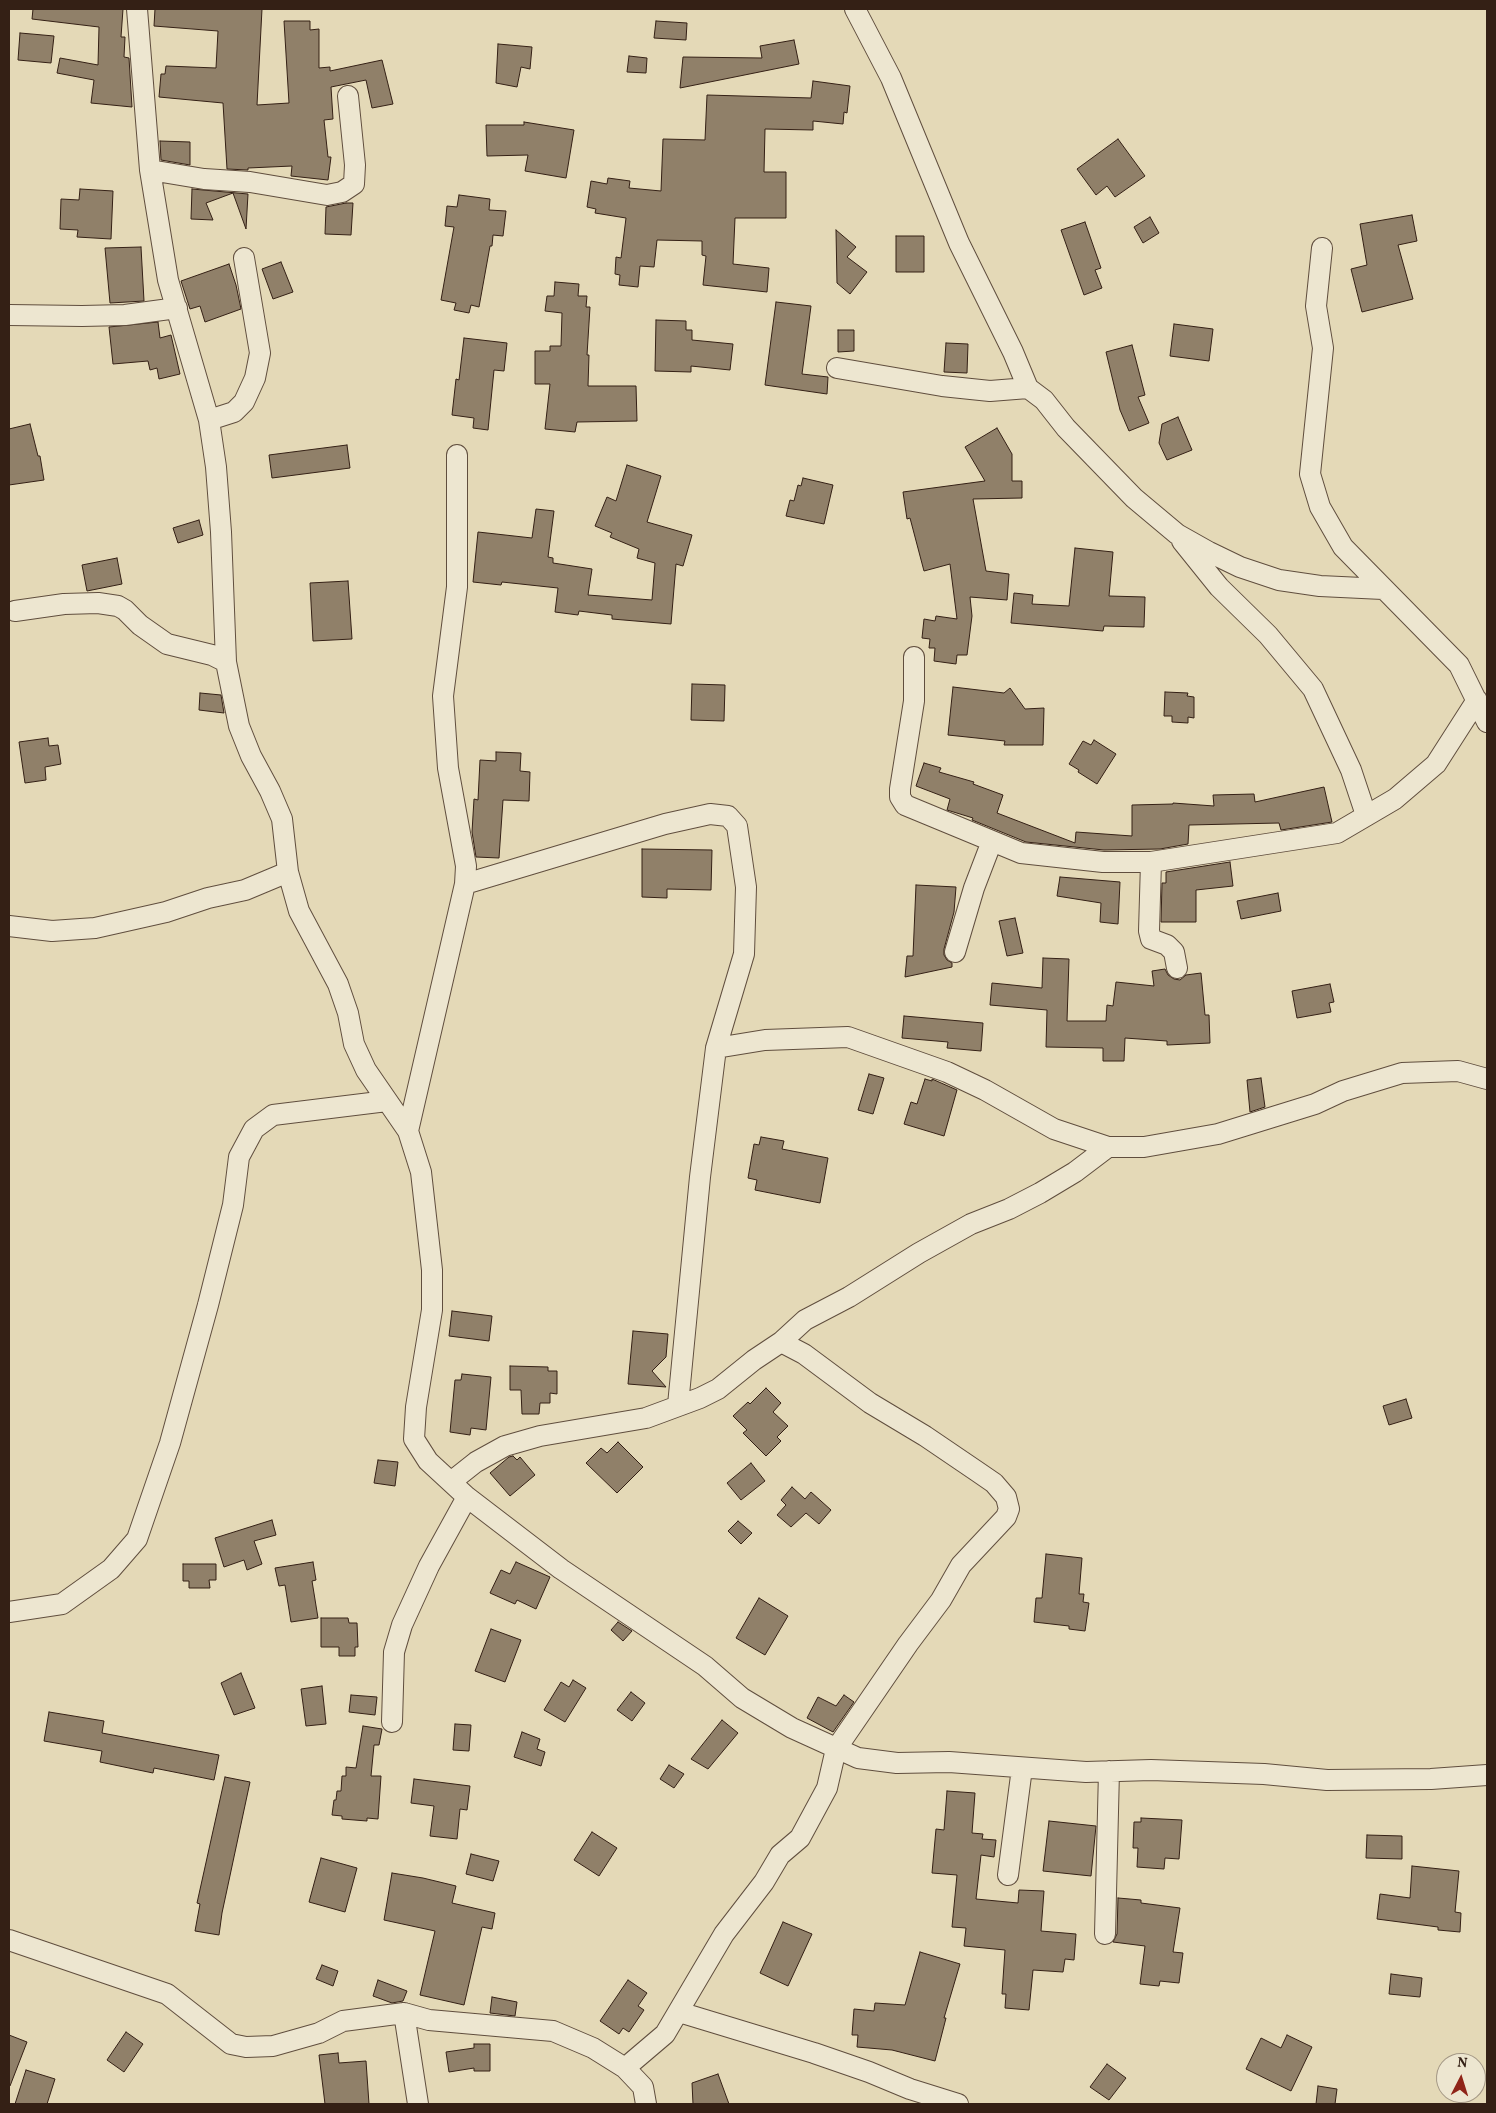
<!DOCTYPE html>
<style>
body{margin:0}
#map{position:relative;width:1496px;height:2113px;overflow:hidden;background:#e4d9b7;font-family:Vollkorn,serif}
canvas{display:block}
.frame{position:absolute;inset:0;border:10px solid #342015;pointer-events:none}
.north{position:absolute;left:1436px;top:2053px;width:50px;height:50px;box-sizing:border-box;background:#ede6d0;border:1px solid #a39785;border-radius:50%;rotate:5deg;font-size:14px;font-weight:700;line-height:20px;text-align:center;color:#342015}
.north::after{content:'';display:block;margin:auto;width:18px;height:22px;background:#8f2418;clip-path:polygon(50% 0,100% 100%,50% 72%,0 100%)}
</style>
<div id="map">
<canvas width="1496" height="2113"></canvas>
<div class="frame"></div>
<div class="north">N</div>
</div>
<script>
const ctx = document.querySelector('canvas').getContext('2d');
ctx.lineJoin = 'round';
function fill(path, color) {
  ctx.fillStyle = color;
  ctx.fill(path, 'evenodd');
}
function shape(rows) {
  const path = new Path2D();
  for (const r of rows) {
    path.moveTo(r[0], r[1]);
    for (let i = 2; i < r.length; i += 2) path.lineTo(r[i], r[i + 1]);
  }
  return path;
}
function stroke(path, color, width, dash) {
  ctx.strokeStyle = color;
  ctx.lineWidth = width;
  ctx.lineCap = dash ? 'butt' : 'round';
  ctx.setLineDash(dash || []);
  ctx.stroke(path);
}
const building = shape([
 [33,9,123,9,121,37,125,37,124,57,129,58,132,107,91,103,94,80,57,73,60,58,98,65,99,27,32,19,33,9],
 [155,9,262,9,257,105,289,103,284,21,310,21,310,30,319,29,319,68,330,67,330,71,382,60,393,104,372,108,366,80,331,87,333,119,324,120,328,157,331,157,328,180,291,176,292,166,248,168,248,170,227,169,223,103,159,97,161,74,165,74,166,66,216,68,218,31,154,26,155,9],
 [656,21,687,23,686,40,654,38,656,21],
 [20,33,54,36,51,63,18,60,20,33],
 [794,40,799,64,680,88,683,57,762,58,760,46,794,40],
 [498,44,532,47,530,69,521,67,517,87,496,83,498,44],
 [629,56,647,58,646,73,627,72,629,56],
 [813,81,850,86,847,113,844,112,843,124,813,121,813,130,765,129,764,172,786,172,786,218,735,218,733,264,769,268,767,292,703,285,706,256,702,255,702,241,657,240,654,267,640,266,638,287,619,285,620,275,615,274,616,257,621,258,626,218,595,213,596,209,587,207,591,181,607,184,608,178,630,181,629,188,661,191,663,139,705,140,707,95,811,98,813,81],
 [524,122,574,130,566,178,525,171,528,155,487,156,486,125,524,125,524,122],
 [1118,139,1145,176,1115,197,1107,186,1096,195,1077,169,1118,139],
 [160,141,190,142,190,165,161,160,160,141],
 [80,189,113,191,111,239,77,237,78,230,60,229,61,199,79,200,80,189],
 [192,189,248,194,246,229,233,193,206,203,213,220,191,219,192,189],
 [459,195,490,199,489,210,506,211,503,236,493,235,492,246,490,246,479,307,471,305,469,313,454,310,456,303,441,300,454,227,445,226,447,206,457,207,459,195],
 [346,203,353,203,351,235,325,234,326,207,346,203],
 [1412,215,1417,241,1398,245,1413,299,1362,312,1351,269,1367,265,1360,224,1412,215],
 [1150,217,1159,233,1143,243,1134,227,1150,217],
 [1085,222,1101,268,1095,270,1102,288,1084,295,1061,230,1085,222],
 [836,230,856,247,847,257,867,272,850,294,837,283,836,230],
 [896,236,924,236,924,272,896,272,896,236],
 [141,247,144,301,110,303,105,248,141,247],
 [281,262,293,292,273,299,262,269,281,262],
 [229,264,236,285,241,309,205,322,200,306,190,309,181,281,229,264],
 [555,282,579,284,578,296,587,296,586,307,590,307,587,355,589,355,588,386,636,386,637,421,577,422,575,432,545,429,550,384,535,384,535,351,550,351,550,346,561,346,562,313,545,311,547,296,554,296,555,282],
 [776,302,811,306,802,374,828,377,827,394,765,385,776,302],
 [656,320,686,321,686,330,692,330,692,340,733,344,730,370,691,366,691,372,655,371,656,320],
 [158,322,160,338,171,335,180,374,159,379,157,368,150,370,148,361,113,364,109,327,158,322],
 [1174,324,1213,329,1209,361,1170,356,1174,324],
 [838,330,854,330,854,351,838,352,838,330],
 [464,338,507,343,504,371,494,370,488,430,473,428,474,418,452,415,456,379,459,380,464,338],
 [946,343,968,344,967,373,944,372,946,343],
 [1132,345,1145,395,1138,397,1149,423,1129,431,1120,410,1106,352,1132,345],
 [1178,417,1192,450,1167,460,1159,443,1162,424,1178,417],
 [30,424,38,456,40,456,44,480,9,485,9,429,30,424],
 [997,428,1012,454,1012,481,1022,481,1022,498,973,499,986,571,1009,574,1007,600,970,597,972,616,967,655,957,655,956,664,934,661,935,648,929,648,930,639,922,638,924,619,935,621,936,616,957,619,950,564,924,571,910,518,907,519,903,492,985,481,965,447,997,428],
 [347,445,350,468,272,478,269,455,347,445],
 [627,465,661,476,647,522,692,535,683,566,676,564,671,624,612,619,612,615,579,611,578,615,555,612,558,588,502,582,501,585,473,582,478,532,532,538,536,509,554,511,548,557,553,558,553,563,592,569,588,595,652,600,655,563,637,558,639,549,610,537,612,533,595,526,607,497,616,501,627,465],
 [803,478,833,485,824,524,786,516,790,500,794,501,798,485,801,486,803,478],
 [199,520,203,535,178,543,173,528,199,520],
 [1075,548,1113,552,1109,596,1145,597,1144,627,1104,626,1103,631,1011,623,1014,593,1033,595,1032,604,1069,606,1075,548],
 [117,558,122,584,87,591,82,565,117,558],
 [348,581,352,639,313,641,310,583,348,581],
 [692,684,725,685,724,721,691,720,692,684],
 [953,687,1004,693,1010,688,1025,709,1044,708,1043,745,1004,745,1005,741,948,735,953,687],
 [1165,692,1188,693,1187,696,1194,697,1194,718,1188,717,1188,723,1172,722,1172,716,1164,716,1165,692],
 [200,693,221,695,224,713,199,710,200,693],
 [48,738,49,746,58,745,61,764,45,767,46,780,25,783,19,742,48,738],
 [1094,740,1116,754,1097,784,1078,772,1079,770,1069,764,1083,741,1091,745,1094,740],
 [496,752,521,753,520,771,530,772,529,801,503,800,499,858,476,857,472,832,474,799,478,800,480,760,496,761,496,752],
 [924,763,941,768,939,772,974,782,973,784,1003,795,997,813,1075,843,1076,832,1132,836,1132,805,1173,804,1173,803,1214,806,1213,795,1254,794,1255,802,1324,787,1332,822,1281,830,1279,823,1189,825,1188,844,1160,849,1104,850,1026,842,972,820,973,818,947,810,950,799,916,786,924,763],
 [642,849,712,850,711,890,667,889,667,898,642,897,642,849],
 [1230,862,1233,886,1196,890,1196,922,1161,922,1162,883,1166,883,1166,872,1230,862],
 [1060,877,1120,882,1118,924,1100,922,1101,903,1057,896,1060,877],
 [916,885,956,887,954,912,944,949,944,955,947,960,952,963,952,967,905,977,907,956,913,956,916,885],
 [1278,893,1281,911,1241,919,1237,901,1278,893],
 [1015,918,1023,953,1007,956,999,921,1015,918],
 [1043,958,1069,959,1067,1021,1106,1021,1107,1005,1113,1006,1116,982,1154,986,1152,971,1165,969,1168,975,1174,979,1180,980,1186,975,1201,973,1205,1015,1209,1015,1210,1043,1167,1045,1167,1041,1125,1038,1124,1061,1103,1061,1103,1048,1046,1047,1047,1010,990,1005,992,983,1042,988,1043,958],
 [1330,984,1334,1002,1329,1003,1331,1012,1297,1018,1292,991,1330,984],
 [904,1016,983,1023,981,1051,947,1048,948,1042,902,1038,904,1016],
 [869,1074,884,1078,873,1114,858,1110,869,1074],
 [1261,1078,1265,1107,1250,1112,1247,1080,1261,1078],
 [925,1079,932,1081,932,1079,957,1090,944,1136,904,1124,911,1102,917,1104,925,1079],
 [761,1137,784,1141,782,1149,828,1158,820,1203,755,1190,757,1180,748,1178,754,1144,759,1145,761,1137],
 [452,1311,492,1316,489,1341,449,1336,452,1311],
 [633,1331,668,1334,666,1357,652,1371,666,1387,628,1384,633,1331],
 [510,1366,548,1367,548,1371,557,1371,557,1394,550,1393,550,1403,540,1403,539,1414,522,1414,521,1390,510,1390,510,1366],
 [462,1374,491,1377,486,1430,471,1428,470,1435,450,1432,455,1380,461,1380,462,1374],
 [766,1388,781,1403,773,1412,788,1426,777,1437,781,1441,766,1456,743,1433,747,1430,733,1416,748,1402,750,1404,766,1388],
 [1406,1399,1412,1418,1389,1425,1383,1406,1406,1399],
 [618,1442,643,1467,617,1493,586,1463,601,1448,607,1453,618,1442],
 [513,1456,517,1460,520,1457,535,1475,510,1496,490,1473,509,1457,513,1456],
 [378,1460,398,1462,395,1486,374,1483,378,1460],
 [751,1463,765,1481,741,1500,727,1483,751,1463],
 [792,1487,805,1499,811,1492,831,1510,819,1524,806,1513,791,1527,777,1515,786,1505,781,1500,792,1487],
 [272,1520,276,1535,254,1541,262,1564,247,1570,244,1560,224,1567,215,1538,272,1520],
 [738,1521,752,1533,741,1544,728,1531,738,1521],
 [1046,1554,1082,1558,1079,1594,1084,1594,1083,1602,1089,1603,1085,1631,1069,1629,1069,1626,1034,1622,1036,1598,1042,1598,1046,1554],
 [313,1562,316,1580,312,1581,318,1618,291,1622,285,1585,279,1586,275,1568,313,1562],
 [516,1562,550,1577,536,1609,517,1600,515,1604,490,1593,501,1570,510,1574,516,1562],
 [183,1564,216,1564,216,1580,209,1580,210,1588,189,1588,189,1581,183,1581,183,1564],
 [759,1598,788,1616,765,1655,736,1638,759,1598],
 [321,1618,348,1618,349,1623,357,1623,358,1647,355,1647,355,1656,339,1656,339,1647,321,1647,321,1618],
 [618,1622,632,1631,623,1641,611,1630,618,1622],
 [491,1629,521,1640,505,1682,475,1671,491,1629],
 [241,1673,255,1708,234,1715,221,1683,241,1673],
 [573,1680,586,1688,565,1722,544,1710,561,1682,569,1687,573,1680],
 [322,1686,326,1724,306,1726,301,1689,322,1686],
 [631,1692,645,1703,632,1721,617,1710,631,1692],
 [351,1695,377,1697,375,1715,349,1712,351,1695],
 [844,1695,854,1702,833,1732,807,1718,818,1697,836,1706,844,1695],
 [49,1712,104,1721,102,1733,219,1755,214,1780,154,1768,153,1773,100,1762,102,1751,44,1741,49,1712],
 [722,1720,738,1733,708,1769,691,1759,722,1720],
 [455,1724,471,1725,469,1751,453,1750,455,1724],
 [363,1726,382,1729,379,1745,374,1745,371,1776,381,1776,378,1819,367,1818,367,1821,342,1819,342,1816,332,1815,334,1800,336,1800,337,1791,341,1791,342,1776,346,1776,346,1767,356,1768,363,1726],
 [522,1732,540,1739,537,1749,545,1752,541,1766,514,1757,522,1732],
 [669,1765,684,1774,674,1788,660,1779,669,1765],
 [225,1777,250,1782,222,1913,219,1935,195,1931,200,1904,197,1903,225,1777],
 [414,1779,470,1786,467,1810,460,1809,457,1839,430,1836,434,1806,411,1803,414,1779],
 [947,1791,975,1793,972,1833,983,1834,982,1839,996,1840,994,1857,981,1855,976,1899,1018,1903,1019,1890,1044,1891,1041,1931,1076,1934,1074,1960,1065,1959,1063,1972,1033,1970,1029,2010,1005,2008,1006,1994,1002,1994,1005,1950,964,1946,966,1928,952,1927,957,1875,932,1873,936,1829,944,1830,947,1791],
 [1141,1818,1182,1820,1179,1859,1165,1858,1164,1869,1137,1867,1138,1848,1133,1848,1134,1822,1141,1822,1141,1818],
 [1049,1821,1096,1826,1091,1876,1043,1871,1049,1821],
 [592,1832,617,1848,599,1876,574,1860,592,1832],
 [1367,1835,1402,1836,1402,1859,1366,1858,1367,1835],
 [471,1854,499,1861,493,1881,466,1874,471,1854],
 [321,1858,357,1868,345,1912,309,1902,321,1858],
 [1412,1866,1459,1871,1455,1912,1461,1913,1460,1932,1438,1930,1438,1927,1377,1919,1380,1894,1410,1898,1412,1866],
 [392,1873,423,1878,456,1886,452,1903,495,1913,492,1929,482,1927,464,2005,420,1995,435,1931,384,1920,392,1873],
 [1118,1898,1141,1900,1141,1903,1180,1908,1173,1952,1183,1953,1179,1983,1160,1981,1159,1986,1140,1984,1145,1946,1113,1942,1117,1934,1118,1898],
 [783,1922,812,1934,788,1986,760,1973,783,1922],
 [920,1952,960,1964,944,2018,946,2018,935,2061,892,2050,857,2047,858,2035,852,2035,854,2009,874,2011,875,2003,905,2005,920,1952],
 [322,1965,338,1971,333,1986,316,1979,322,1965],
 [1391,1974,1422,1978,1420,1997,1389,1994,1391,1974],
 [378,1980,407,1991,403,2001,392,2003,373,1996,378,1980],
 [628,1980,647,1993,638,2006,644,2010,629,2032,623,2028,619,2034,600,2021,628,1980],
 [492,1997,517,2002,515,2016,490,2013,492,1997],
 [126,2032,143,2044,124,2072,107,2060,126,2032],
 [9,2035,27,2042,10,2086,9,2086,9,2035],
 [1287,2035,1312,2047,1291,2091,1246,2069,1261,2038,1281,2048,1287,2035],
 [474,2044,490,2044,490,2071,474,2071,474,2068,449,2072,446,2052,474,2048,474,2044],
 [338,2053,339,2063,366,2061,369,2104,325,2104,319,2055,338,2053],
 [1107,2064,1126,2078,1109,2100,1090,2087,1107,2064],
 [26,2070,55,2079,47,2104,15,2104,26,2070],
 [718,2074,729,2104,693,2104,692,2083,718,2074],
 [1318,2086,1337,2089,1335,2104,1316,2104,1318,2086]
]);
const minor = shape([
 [137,9,150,170,168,280,209,420,216,467,221,532,226,662,239,726,251,756,270,791,282,819,288,872,299,911,338,984,348,1013,354,1044,366,1070,408,1131,421,1172,432,1270,432,1310,416,1407,414,1439,428,1461,467,1497,561,1569,705,1666,742,1698,792,1728,858,1758,897,1763,949,1762,1086,1772,1151,1770,1264,1774,1327,1780,1431,1779,1487,1775],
 [855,9,891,78,959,243,1013,352,1028,388,1044,400,1066,428,1134,498,1177,534,1209,552,1240,567,1279,580,1320,586,1383,589],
 [150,170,204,179,250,182,327,195,342,192,354,184,355,165,348,96],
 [1322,248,1316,306,1323,348,1310,474,1320,507,1343,547,1459,665,1487,722],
 [9,315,82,316,125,315,177,308],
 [837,368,942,386,990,391,1028,388],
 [209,420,234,412,244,402,255,378,260,353,244,258],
 [1182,541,1219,587,1268,635,1313,689,1351,770,1366,815],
 [15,611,64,604,98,603,118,606,125,610,140,625,167,644,212,655,226,662],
 [914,657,914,701,900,789,900,797,905,805,1021,853,1103,862,1151,862,1337,833,1395,799,1436,764,1477,700],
 [1151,862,1149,931,1151,939,1167,945,1174,952,1177,968],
 [465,884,665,824,710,814,728,816,737,826,746,887,744,954,716,1048,700,1177,678,1405],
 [9,926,52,931,95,928,166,912,208,898,245,890,288,872],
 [955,952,974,888,992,841],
 [716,1048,765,1040,848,1037,947,1072,985,1090,1054,1129,1108,1147,1144,1147,1218,1134,1315,1104,1343,1091,1402,1073,1458,1071,1487,1079],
 [408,1131,465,884,466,866,448,768,443,696,457,587,457,455],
 [781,1342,805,1320,849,1297,919,1253,971,1224,1009,1209,1040,1193,1075,1172,1108,1147],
 [452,1481,476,1462,505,1446,540,1436,646,1418,700,1398,718,1389,754,1360,781,1342,804,1354,870,1403,925,1436,978,1472,994,1483,1006,1497,1009,1509,1006,1517,961,1565,941,1600,908,1644,836,1749,827,1788,800,1838,780,1855,764,1882,724,1934,665,2034,625,2068],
 [9,1612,62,1604,111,1569,137,1539,170,1443,208,1305,233,1205,239,1157,254,1129,273,1115,387,1101],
 [392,1722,394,1652,402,1625,429,1566,467,1497],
 [1008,1875,1022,1768],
 [1105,1934,1109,1771],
 [9,1940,167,1994,231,2044,246,2047,273,2046,319,2033,343,2021,404,2013,429,2020,553,2031,593,2048,625,2068,643,2087,646,2104],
 [679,2012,814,2053,869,2072,910,2089,958,2104],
 [404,2013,418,2104]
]);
fill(building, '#908069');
stroke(building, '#342015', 1);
stroke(minor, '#604e3e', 22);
stroke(minor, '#ede6d0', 20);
</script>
